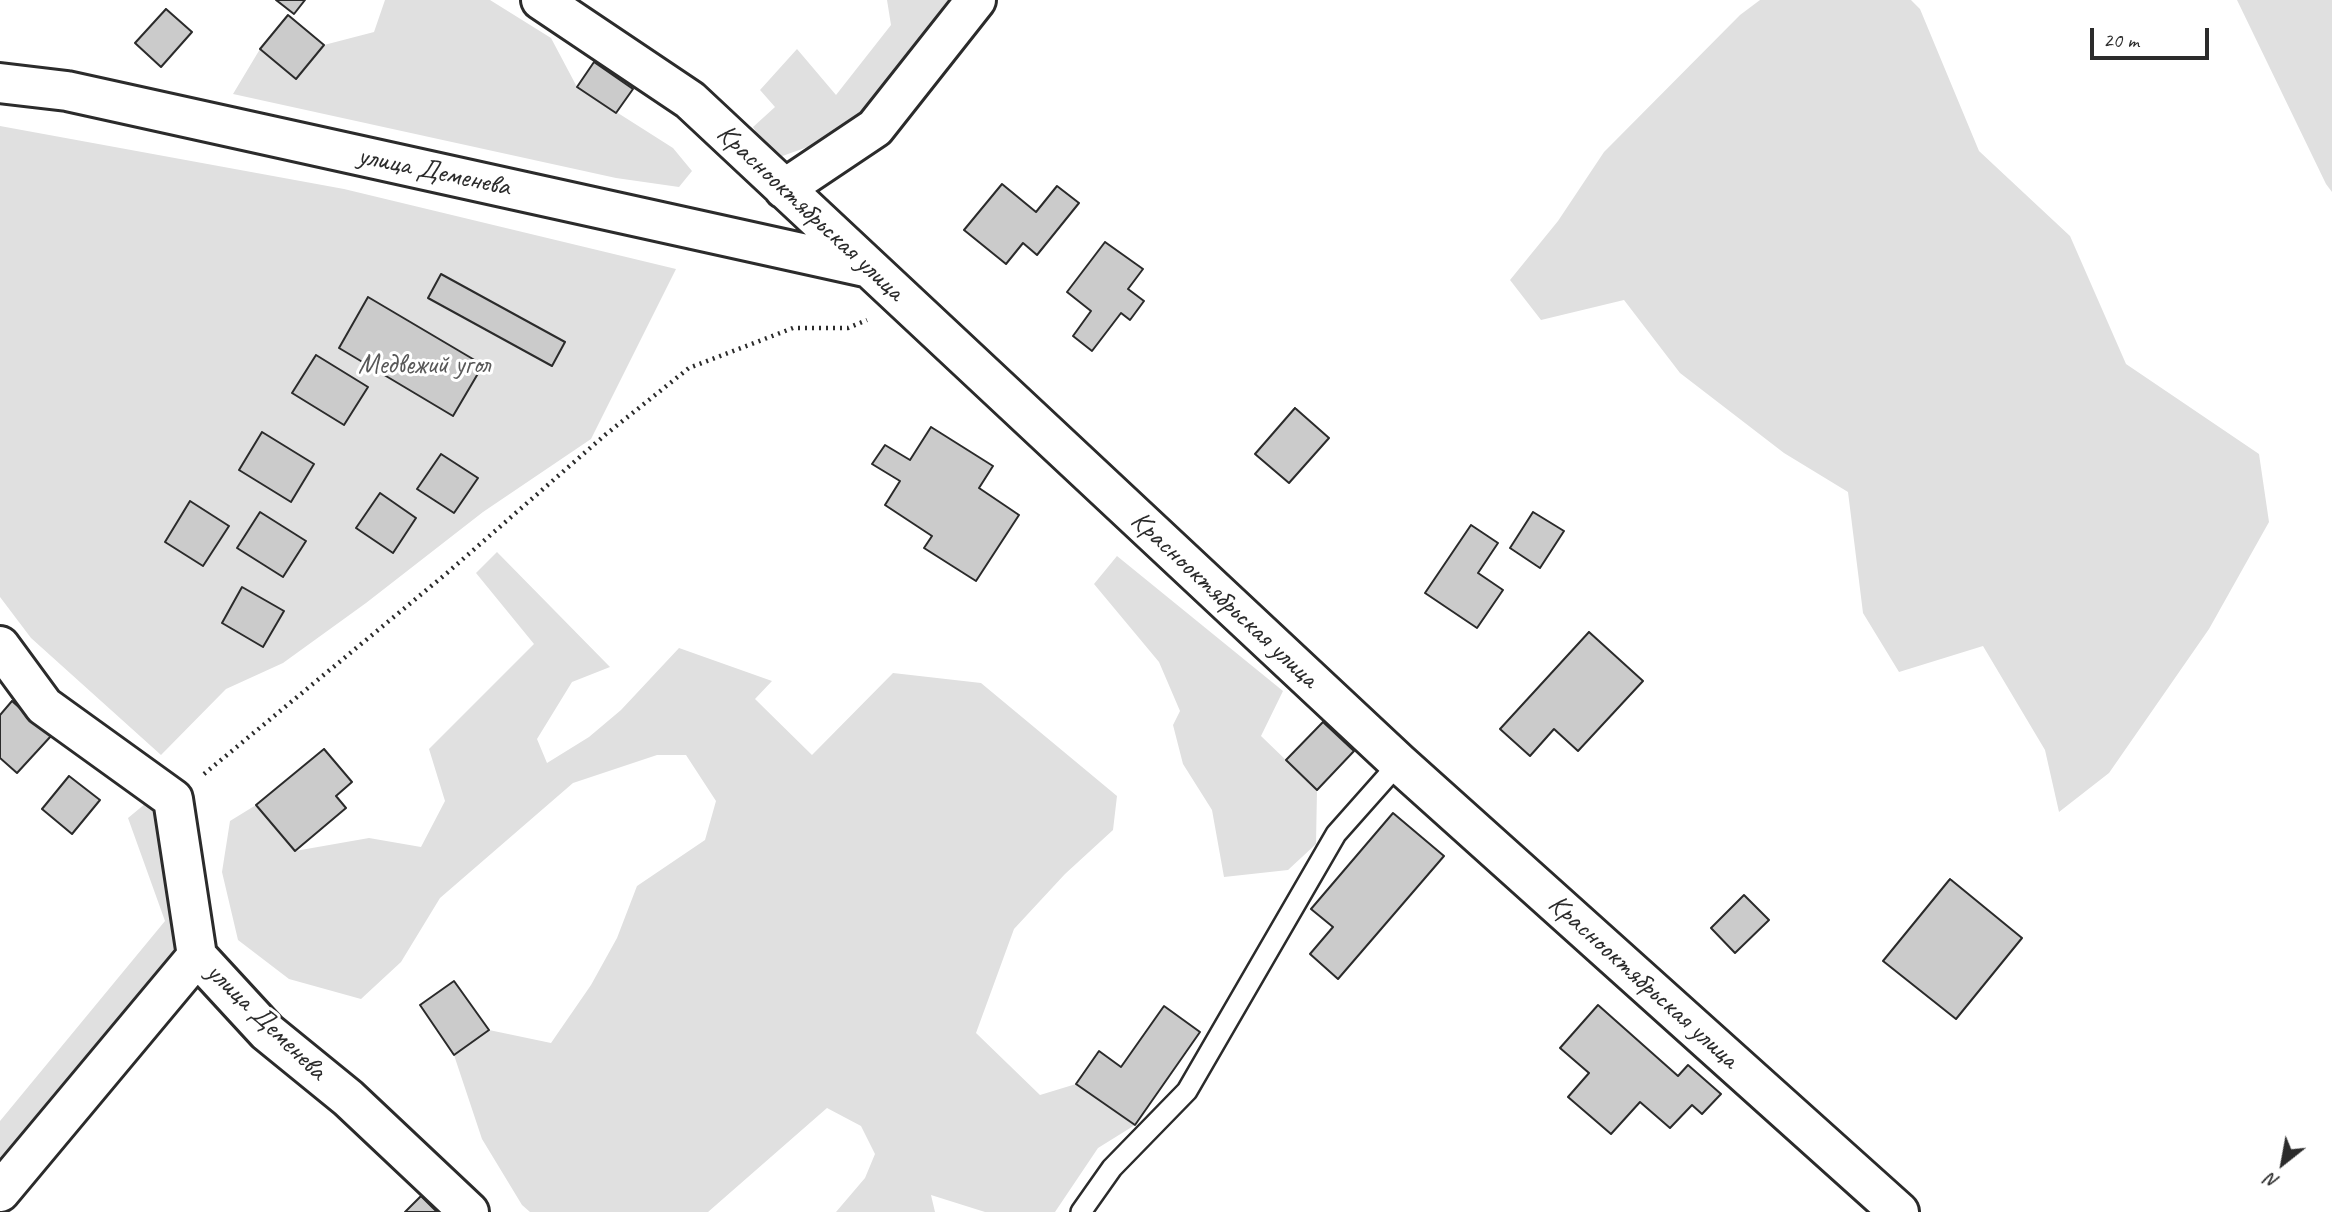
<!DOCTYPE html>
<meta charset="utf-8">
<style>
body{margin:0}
#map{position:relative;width:2332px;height:1212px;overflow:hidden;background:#fff;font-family:Caveat,sans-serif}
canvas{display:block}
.north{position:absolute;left:2248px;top:1128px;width:70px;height:70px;-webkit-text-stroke:5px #fff;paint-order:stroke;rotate:211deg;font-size:19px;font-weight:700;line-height:28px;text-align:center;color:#2b2b2b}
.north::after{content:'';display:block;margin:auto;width:24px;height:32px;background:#2b2b2b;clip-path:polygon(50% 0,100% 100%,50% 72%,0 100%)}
.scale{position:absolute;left:2090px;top:28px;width:119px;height:32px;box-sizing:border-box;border:4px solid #2b2b2b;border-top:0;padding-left:9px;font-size:21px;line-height:24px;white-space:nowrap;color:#2b2b2b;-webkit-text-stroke:5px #fff;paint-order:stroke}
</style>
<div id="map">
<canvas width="2332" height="1212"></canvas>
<div class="north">N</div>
<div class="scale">20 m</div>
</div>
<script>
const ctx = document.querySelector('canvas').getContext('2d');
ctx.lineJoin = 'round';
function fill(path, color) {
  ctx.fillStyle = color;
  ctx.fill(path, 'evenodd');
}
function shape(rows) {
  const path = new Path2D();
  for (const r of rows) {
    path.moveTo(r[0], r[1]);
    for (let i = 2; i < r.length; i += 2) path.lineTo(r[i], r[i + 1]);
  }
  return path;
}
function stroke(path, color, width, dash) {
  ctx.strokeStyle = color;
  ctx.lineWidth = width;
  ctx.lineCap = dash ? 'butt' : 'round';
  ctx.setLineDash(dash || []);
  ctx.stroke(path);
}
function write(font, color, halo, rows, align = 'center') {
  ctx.font = font + ' Caveat,sans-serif';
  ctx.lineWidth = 6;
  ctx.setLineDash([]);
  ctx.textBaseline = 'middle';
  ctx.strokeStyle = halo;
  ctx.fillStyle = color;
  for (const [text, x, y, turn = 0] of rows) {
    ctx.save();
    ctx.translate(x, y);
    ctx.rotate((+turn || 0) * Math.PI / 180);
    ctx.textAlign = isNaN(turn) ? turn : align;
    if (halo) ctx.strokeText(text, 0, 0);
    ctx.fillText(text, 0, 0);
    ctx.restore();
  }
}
const green = shape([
 [385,0,490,0,551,38,577,87,673,148,692,171,679,187,616,178,233,94,260,49,296,79,324,45,374,32],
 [887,0,954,0,858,129,774,159,753,127,775,107,760,90,797,49,836,95,891,25],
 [1760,0,1911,0,1920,9,1979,151,2070,236,2126,364,2259,454,2269,522,2209,629,2109,773,2059,812,2045,750,1983,646,1899,672,1863,613,1848,492,1784,453,1680,373,1624,300,1541,320,1510,280,1558,221,1604,152,1740,15],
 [2237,0,2332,0,2332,192,2326,184],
 [0,126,344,189,676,269,591,439,483,512,366,603,283,663,226,689,161,755,31,638,0,597],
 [497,552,610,667,572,682,537,739,547,763,589,737,621,710,679,648,772,681,755,699,812,755,893,673,981,683,1117,796,1113,830,1065,874,1014,929,976,1033,1040,1095,1076,1084,1135,1125,1098,1148,1055,1212,985,1212,931,1195,935,1212,836,1212,865,1178,875,1154,861,1126,827,1108,708,1212,530,1212,522,1205,482,1139,454,1055,489,1030,551,1043,591,985,617,938,637,886,705,840,716,801,686,755,657,755,573,783,440,898,401,962,361,999,289,979,238,940,222,872,230,821,256,805,295,851,369,838,421,847,445,801,429,749,534,644,476,573],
 [1117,556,1283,691,1261,736,1317,790,1316,844,1288,870,1224,877,1212,810,1183,764,1173,725,1180,711,1159,662,1094,584],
 [151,799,184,946,0,1164,0,1121,165,921,128,818]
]);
const building = shape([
 [276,0,305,0,294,14,276,0],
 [166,9,192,32,161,67,135,43,166,9],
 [288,15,324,45,296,79,260,49,288,15],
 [594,62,633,89,616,113,577,87,594,62],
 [1002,184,1036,212,1057,186,1079,203,1037,255,1023,243,1006,264,964,230,1002,184],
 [1105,242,1143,269,1128,289,1144,301,1130,320,1121,313,1092,351,1073,336,1091,311,1067,292,1105,242],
 [441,274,565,342,552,366,428,298,441,274],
 [368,297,483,365,453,416,339,348,368,297],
 [316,355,368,387,344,425,292,393,316,355],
 [1295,408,1329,438,1289,483,1255,454,1295,408],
 [931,427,993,466,979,488,1019,515,976,581,924,548,932,536,885,505,900,481,872,464,885,445,910,460,931,427],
 [262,432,314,464,291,502,239,470,262,432],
 [441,454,478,478,454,513,417,489,441,454],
 [380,493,416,518,393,553,356,528,380,493],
 [190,501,229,526,203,566,165,542,190,501],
 [260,512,306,541,283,577,237,548,260,512],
 [1533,512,1564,531,1540,568,1510,548,1533,512],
 [1471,525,1498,543,1478,573,1503,590,1477,628,1425,593,1471,525],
 [242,587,284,611,263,647,222,623,242,587],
 [1589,632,1643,681,1578,751,1554,729,1530,756,1500,729,1589,632],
 [12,701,51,736,17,773,0,758,0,715,12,701],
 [1323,722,1354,751,1317,790,1286,760,1323,722],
 [324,749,352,782,336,796,346,808,295,851,256,805,324,749],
 [69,776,100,800,72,834,42,809,69,776],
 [1393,813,1444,856,1338,979,1310,954,1333,927,1311,909,1393,813],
 [1950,879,2022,938,1956,1019,1883,961,1950,879],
 [1744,895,1769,920,1735,953,1711,928,1744,895],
 [454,981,489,1030,454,1055,420,1005,454,981],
 [1598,1005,1678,1076,1688,1065,1721,1094,1702,1114,1692,1105,1670,1128,1640,1102,1611,1134,1568,1097,1589,1073,1560,1048,1598,1005],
 [1164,1006,1200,1032,1135,1125,1076,1084,1099,1051,1121,1067,1164,1006],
 [421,1196,437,1212,405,1212,421,1196]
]);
const path = shape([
 [204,774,447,573,605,435,689,368,793,328,848,328,867,320]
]);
const lane = shape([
 [1081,1212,1112,1168,1187,1091,1336,834,1399,763]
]);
const street = shape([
 [541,0,690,100,1399,763,1899,1212],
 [0,83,67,91,865,267],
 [784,189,875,128,976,0],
 [0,646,44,706,173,799,197,956,267,1032,348,1098,469,1212],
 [0,1192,197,956]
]);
const streetNames = [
 ["улица Деменева",434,172,12],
 ["Краснооктябрьская улица",810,213,43],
 ["Краснооктябрьская улица",1224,600,43],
 ["Краснооктябрьская улица",1643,982,42],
 ["улица Деменева",266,1022,44]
];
const parkNames = [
 ["Медвежий угол",424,366]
];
fill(green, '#e0e0e0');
fill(building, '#cbcbcb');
stroke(building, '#2b2b2b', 2);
stroke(lane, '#2b2b2b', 24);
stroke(street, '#2b2b2b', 44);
stroke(path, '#2b2b2b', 4.5, [2, 5]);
stroke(lane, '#fff', 19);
stroke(street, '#fff', 38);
write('28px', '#2b2b2b', '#fff', streetNames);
write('28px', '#585858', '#fff', parkNames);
</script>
